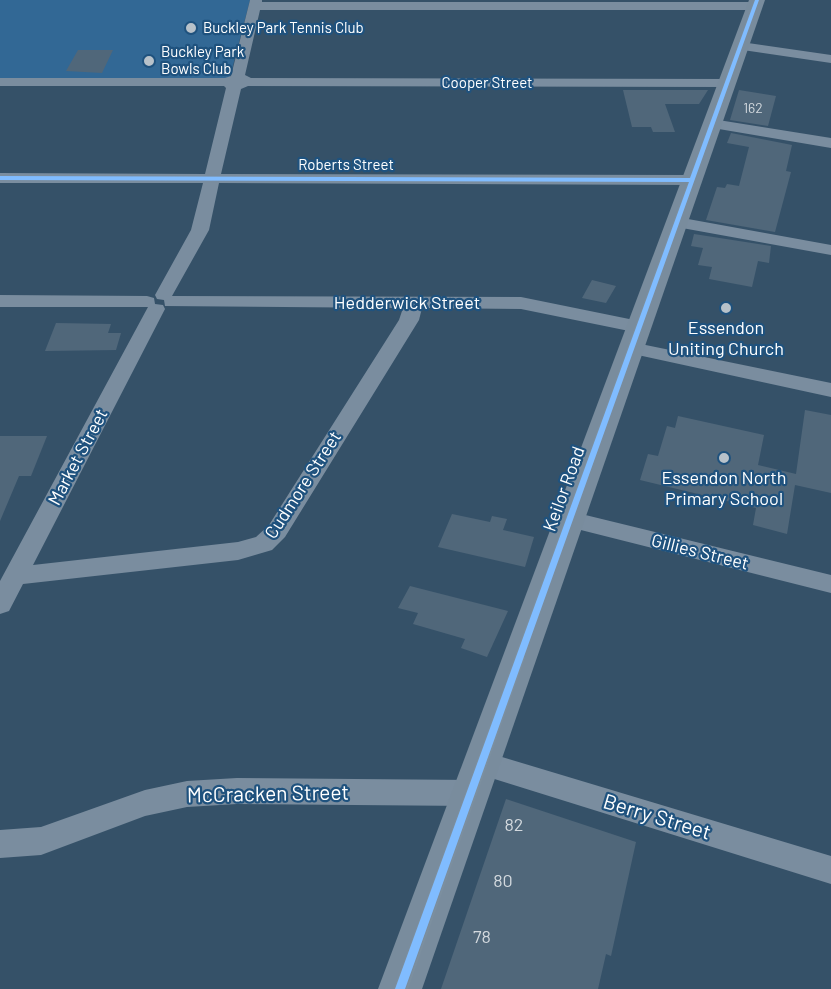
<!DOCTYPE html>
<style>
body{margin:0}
canvas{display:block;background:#355168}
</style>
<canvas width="831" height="989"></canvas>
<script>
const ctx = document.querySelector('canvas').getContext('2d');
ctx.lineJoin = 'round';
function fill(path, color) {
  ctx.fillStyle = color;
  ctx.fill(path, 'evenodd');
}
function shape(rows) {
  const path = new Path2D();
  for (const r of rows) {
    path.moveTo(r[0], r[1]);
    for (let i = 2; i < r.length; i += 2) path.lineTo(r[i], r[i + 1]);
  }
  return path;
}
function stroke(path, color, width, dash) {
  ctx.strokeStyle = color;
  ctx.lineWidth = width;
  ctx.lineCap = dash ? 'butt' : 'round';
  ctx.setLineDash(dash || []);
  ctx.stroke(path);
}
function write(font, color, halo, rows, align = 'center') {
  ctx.font = font + ' Barlow,sans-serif';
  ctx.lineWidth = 4.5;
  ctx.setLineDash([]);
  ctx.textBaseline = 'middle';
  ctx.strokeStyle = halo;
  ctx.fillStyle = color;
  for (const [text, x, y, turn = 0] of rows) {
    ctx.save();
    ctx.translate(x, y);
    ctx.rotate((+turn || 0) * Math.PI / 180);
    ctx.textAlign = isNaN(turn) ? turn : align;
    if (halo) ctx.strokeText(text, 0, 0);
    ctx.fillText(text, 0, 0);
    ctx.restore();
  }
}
const green = shape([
 [0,0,250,0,230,77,224,79,0,78]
]);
const building = shape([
 [78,50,113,50,102,73,66,71],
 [623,90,708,90,699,104,665,104,675,132,653,132,651,127,632,127],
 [739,90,776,96,768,126,730,120],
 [731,133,792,145,786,171,791,172,775,232,706,220,717,187,725,188,727,184,739,186,749,147,727,143],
 [694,234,771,246,769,263,758,261,752,287,709,279,712,267,698,265,703,248,691,246],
 [592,280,616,286,606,303,582,298],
 [56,323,111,324,108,333,121,333,116,350,45,351],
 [805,410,831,415,831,493,795,485,787,534,753,525,756,508,640,480,648,454,658,456,667,426,675,428,678,416,764,435,758,465,796,474],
 [0,436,47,436,31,476,19,476,0,521],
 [452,514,490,522,492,516,507,519,503,530,534,537,525,567,438,547],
 [410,586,508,611,487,657,461,648,465,639,413,624,418,613,398,608],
 [506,799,636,842,611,956,606,954,598,989,441,989]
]);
const minor = shape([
 [250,0,262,0,262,2,755,2,761,6,755,10,260,10,245,75,251,78,727,79,734,83,727,87,248,86,241,89,221,174,692,175,700,180,692,185,219,183,209,230,172,296,521,297,639,321,646,323,649,327,646,331,639,333,521,309,422,308,419,320,285,537,272,550,238,560,23,584,9,611,0,614,0,581,148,307,0,307,0,295,147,296,154,298,155,304,163,305,165,309,33,565,238,542,256,537,269,525,399,320,403,308,165,306,164,300,157,299,155,295,191,230,203,183,0,183,0,173,205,174,226,88,224,86,0,86,0,78,225,78,231,76,250,0],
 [741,42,831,55,831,63,736,49,734,46,741,42],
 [712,119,831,138,831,148,707,127,704,124,707,121,712,119],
 [677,217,831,245,831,255,671,226,668,222,671,218,677,217],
 [631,342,831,383,831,397,624,352,621,348,624,344,631,342],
 [569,511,831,575,831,593,561,525,558,519,561,513,569,511],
 [482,751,831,856,831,884,472,772,468,763,472,754,482,751],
 [237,778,472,780,482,784,486,793,482,802,472,806,237,804,187,807,145,816,41,855,0,858,0,830,41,827,145,790,187,781,237,778]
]);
const major = shape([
 [749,0,765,0,422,989,378,989,749,0]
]);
const tramFar1 = shape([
 [518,650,755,0]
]);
const tram = shape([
 [395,989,519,648],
 [407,989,524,658]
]);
const cycleway = shape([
 [755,0,759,0,405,989,395,989,689,182,0,180,0,176,690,178,755,0]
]);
const markers = [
 [191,28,6,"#b8c2ca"],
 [149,61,6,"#b8c2ca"],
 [726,308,6,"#b8c2ca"],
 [724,458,6,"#b8c2ca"]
];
const farNumbernames = [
 ["162",753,108]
];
const farPoinames = [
 ["Buckley Park Tennis Club",203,28],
 ["Buckley Park",161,52],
 ["Bowls Club",161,69]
];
const farStreetnames = [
 ["Cooper Street",487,83],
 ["Roberts Street",346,165]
];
const streetNames = [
 ["Hedderwick Street",407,303],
 ["Market Street",78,457,-62],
 ["Cudmore Street",303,485,-57],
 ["Keilor Road",564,489,-70],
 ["Gillies Street",700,552,14]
];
const poiNames = [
 ["Essendon",726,328],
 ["Uniting Church",726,349],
 ["Essendon North",724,478],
 ["Primary School",724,499]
];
const nearNumbernames = [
 ["82",514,825],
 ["80",503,881],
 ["78",482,937]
];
const nearStreetnames = [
 ["McCracken Street",268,794,-1],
 ["Berry Street",657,817,17]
];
fill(green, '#326895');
fill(building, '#50677a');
fill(minor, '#7a8d9f');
fill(major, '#798c9d');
stroke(tramFar1, '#7c8f9f', 1.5);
stroke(tram, '#7c8f9f', 2);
fill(cycleway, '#80bcff');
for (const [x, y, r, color] of markers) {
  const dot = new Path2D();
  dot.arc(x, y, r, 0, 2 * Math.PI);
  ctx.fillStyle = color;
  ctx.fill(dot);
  stroke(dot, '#1f527e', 2);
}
write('14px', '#d3d9de', null, farNumbernames);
write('15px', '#fff', '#1f527e', farPoinames, 'left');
write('15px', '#fff', '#1f527e', farStreetnames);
write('18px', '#fff', '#1f527e', streetNames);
write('18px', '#fff', '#1f527e', poiNames);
write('18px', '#d3d9de', null, nearNumbernames);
write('21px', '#fff', '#1f527e', nearStreetnames);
</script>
